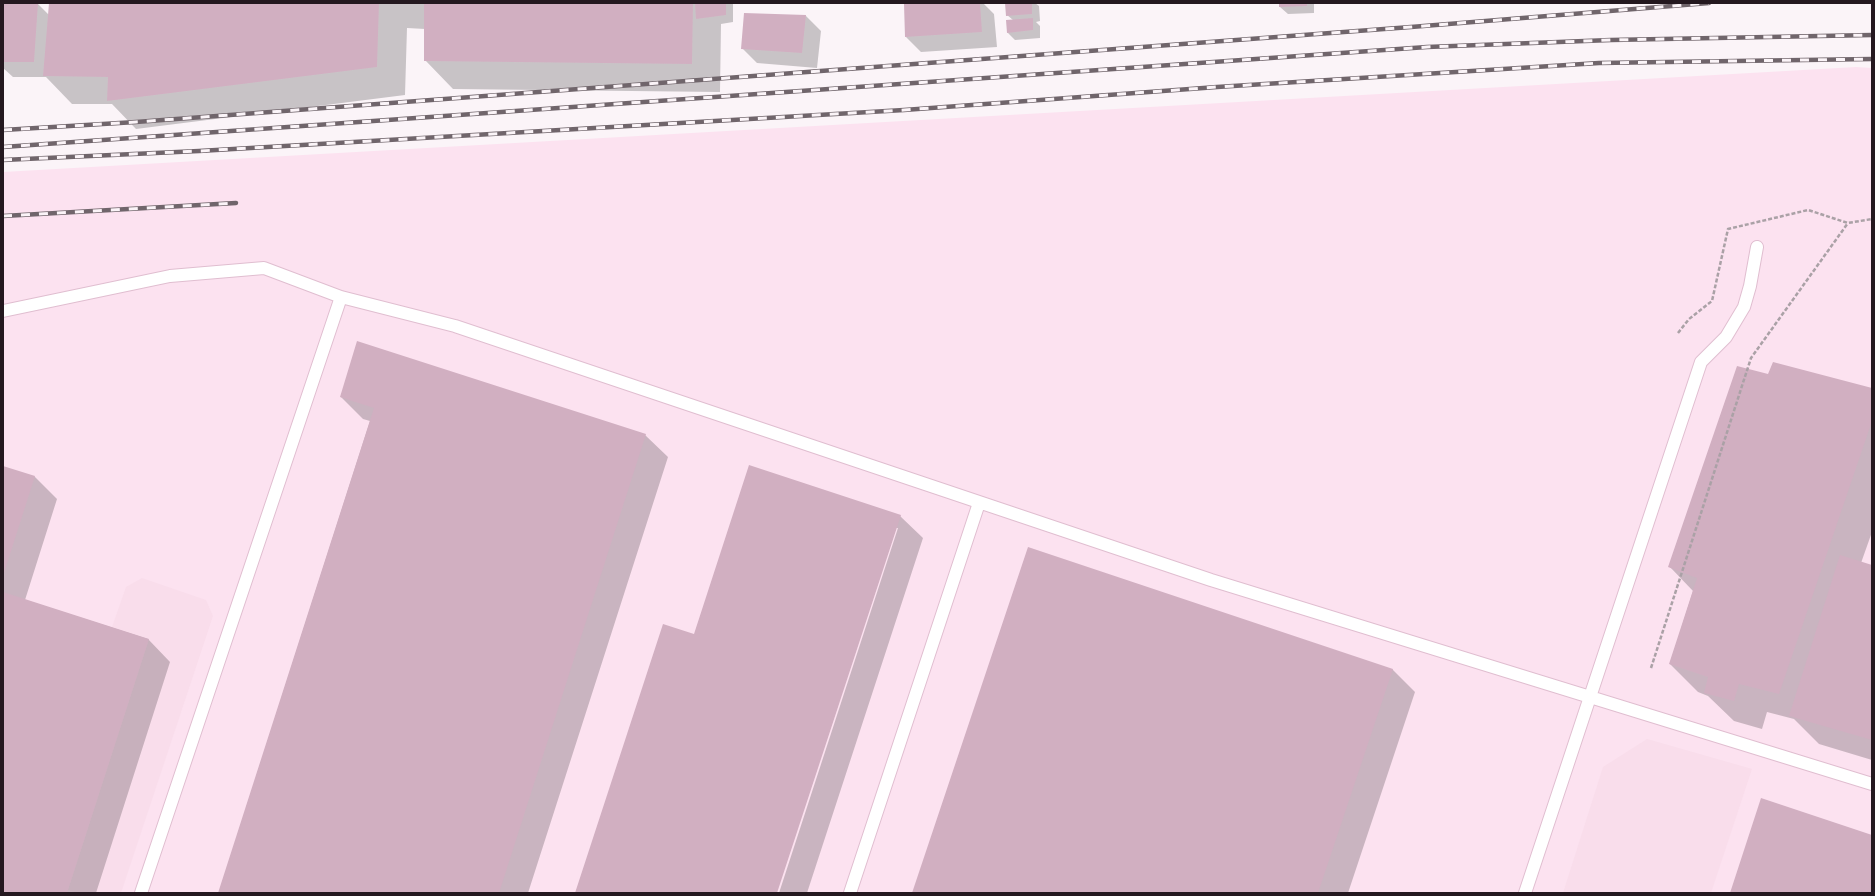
<!DOCTYPE html>
<style>
body{margin:0}
#map{position:relative;width:1875px;height:896px;overflow:hidden;background:#fbf4f8;font-family:Ubuntu,sans-serif}
canvas{display:block}
.frame{position:absolute;inset:0;border:4px solid #24181f;pointer-events:none}
</style>
<div id="map">
<canvas width="1875" height="896"></canvas>
<div class="frame"></div>
</div>
<script>
const ctx = document.querySelector('canvas').getContext('2d');
ctx.lineJoin = 'round';
function fill(path, color) {
  ctx.fillStyle = color;
  ctx.fill(path, 'evenodd');
}
function shape(rows) {
  const path = new Path2D();
  for (const r of rows) {
    path.moveTo(r[0], r[1]);
    for (let i = 2; i < r.length; i += 2) path.lineTo(r[i], r[i + 1]);
  }
  return path;
}
function stroke(path, color, width, dash) {
  ctx.strokeStyle = color;
  ctx.lineWidth = width;
  ctx.lineCap = dash ? 'butt' : 'round';
  ctx.setLineDash(dash || []);
  ctx.stroke(path);
}
const built = shape([
 [1856,67,1872,68,1872,893,3,893,3,172]
]);
const green = shape([
 [142,578,206,600,213,616,121,893,78,893,68,890,149,639,112,627,126,587],
 [1647,739,1752,769,1711,893,1563,893,1603,767]
]);
const shadow = shape([
 [3,3,37,3,49,15,50,3,733,3,733,22,721,24,720,92,453,89,425,60,425,29,407,28,405,95,136,129,112,104,72,104,46,77,13,77,3,68],
 [925,3,983,3,994,14,997,47,921,52,906,37],
 [1006,3,1035,3,1039,6,1040,21,1036,22,1040,26,1040,38,1015,40,1008,33,1013,20,1007,15],
 [1280,3,1314,3,1314,13,1288,14,1280,7],
 [806,16,821,31,817,68,757,63,742,48],
 [1768,375,1872,389,1872,532,1861,563,1872,566,1872,760,1819,744,1794,719,1767,712,1762,729,1734,721,1708,696,1698,692,1670,664,1693,591,1670,567],
 [341,397,645,435,668,457,528,893,219,893,370,421,363,419],
 [3,467,35,477,57,499,25,600,148,639,170,662,96,893,3,893],
 [900,516,923,538,807,893,779,893,898,528,896,528,776,893,576,893,694,635],
 [1392,669,1415,692,1348,893,913,893]
]);
const building = shape([
 [3,3,38,3,34,62,3,62],
 [49,3,379,3,377,67,107,101,108,77,43,76],
 [424,3,693,3,692,64,424,61],
 [695,3,726,3,726,15,696,19],
 [913,3,980,3,982,32,905,37,904,4],
 [1005,3,1032,3,1032,14,1006,16],
 [1279,3,1307,3,1307,6,1279,7],
 [744,13,806,15,802,53,741,49],
 [1033,18,1033,30,1007,33,1006,20],
 [357,341,646,434,499,893,218,893,374,408,340,397],
 [1773,362,1872,388,1872,421,1779,694,1739,684,1734,701,1704,693,1708,677,1669,664,1697,578,1668,567,1737,366,1768,374],
 [749,465,901,515,777,893,575,893,663,624,694,634],
 [3,466,35,476,3,576],
 [1028,547,1393,669,1318,893,912,893],
 [1840,555,1872,565,1872,740,1789,716],
 [3,592,149,639,67,893,3,893],
 [1761,798,1872,835,1872,893,1730,893]
]);
const path = shape([
 [1678,333,1689,319,1712,301,1728,229,1808,210,1848,223,1872,219],
 [1651,668,1751,358,1848,223]
]);
const service = shape([
 [3,311,170,276,264,268,341,297,455,326,1211,580,1872,784],
 [141,893,341,297],
 [850,893,979,503],
 [1525,893,1701,362,1726,337,1744,307,1750,286,1757,247]
]);
const rail = shape([
 [3,130,136,122,1411,27,1709,3],
 [3,147,1427,47,1611,40,1872,35],
 [3,160,199,151,904,110,1217,87,1599,63,1872,59],
 [3,216,236,203]
]);
fill(built, '#fce2f0');
fill(green, '#f9ddeb');
fill(shadow, '#0003');
fill(building, '#d1afc1');
stroke(service, '#e0bed0', 14);
stroke(path, '#aaa1a6', 2.5, [4, 2]);
stroke(service, '#fff', 12);
stroke(rail, '#70656b', 4.5);
stroke(rail, '#fbf4f8', 3, [9]);
</script>
